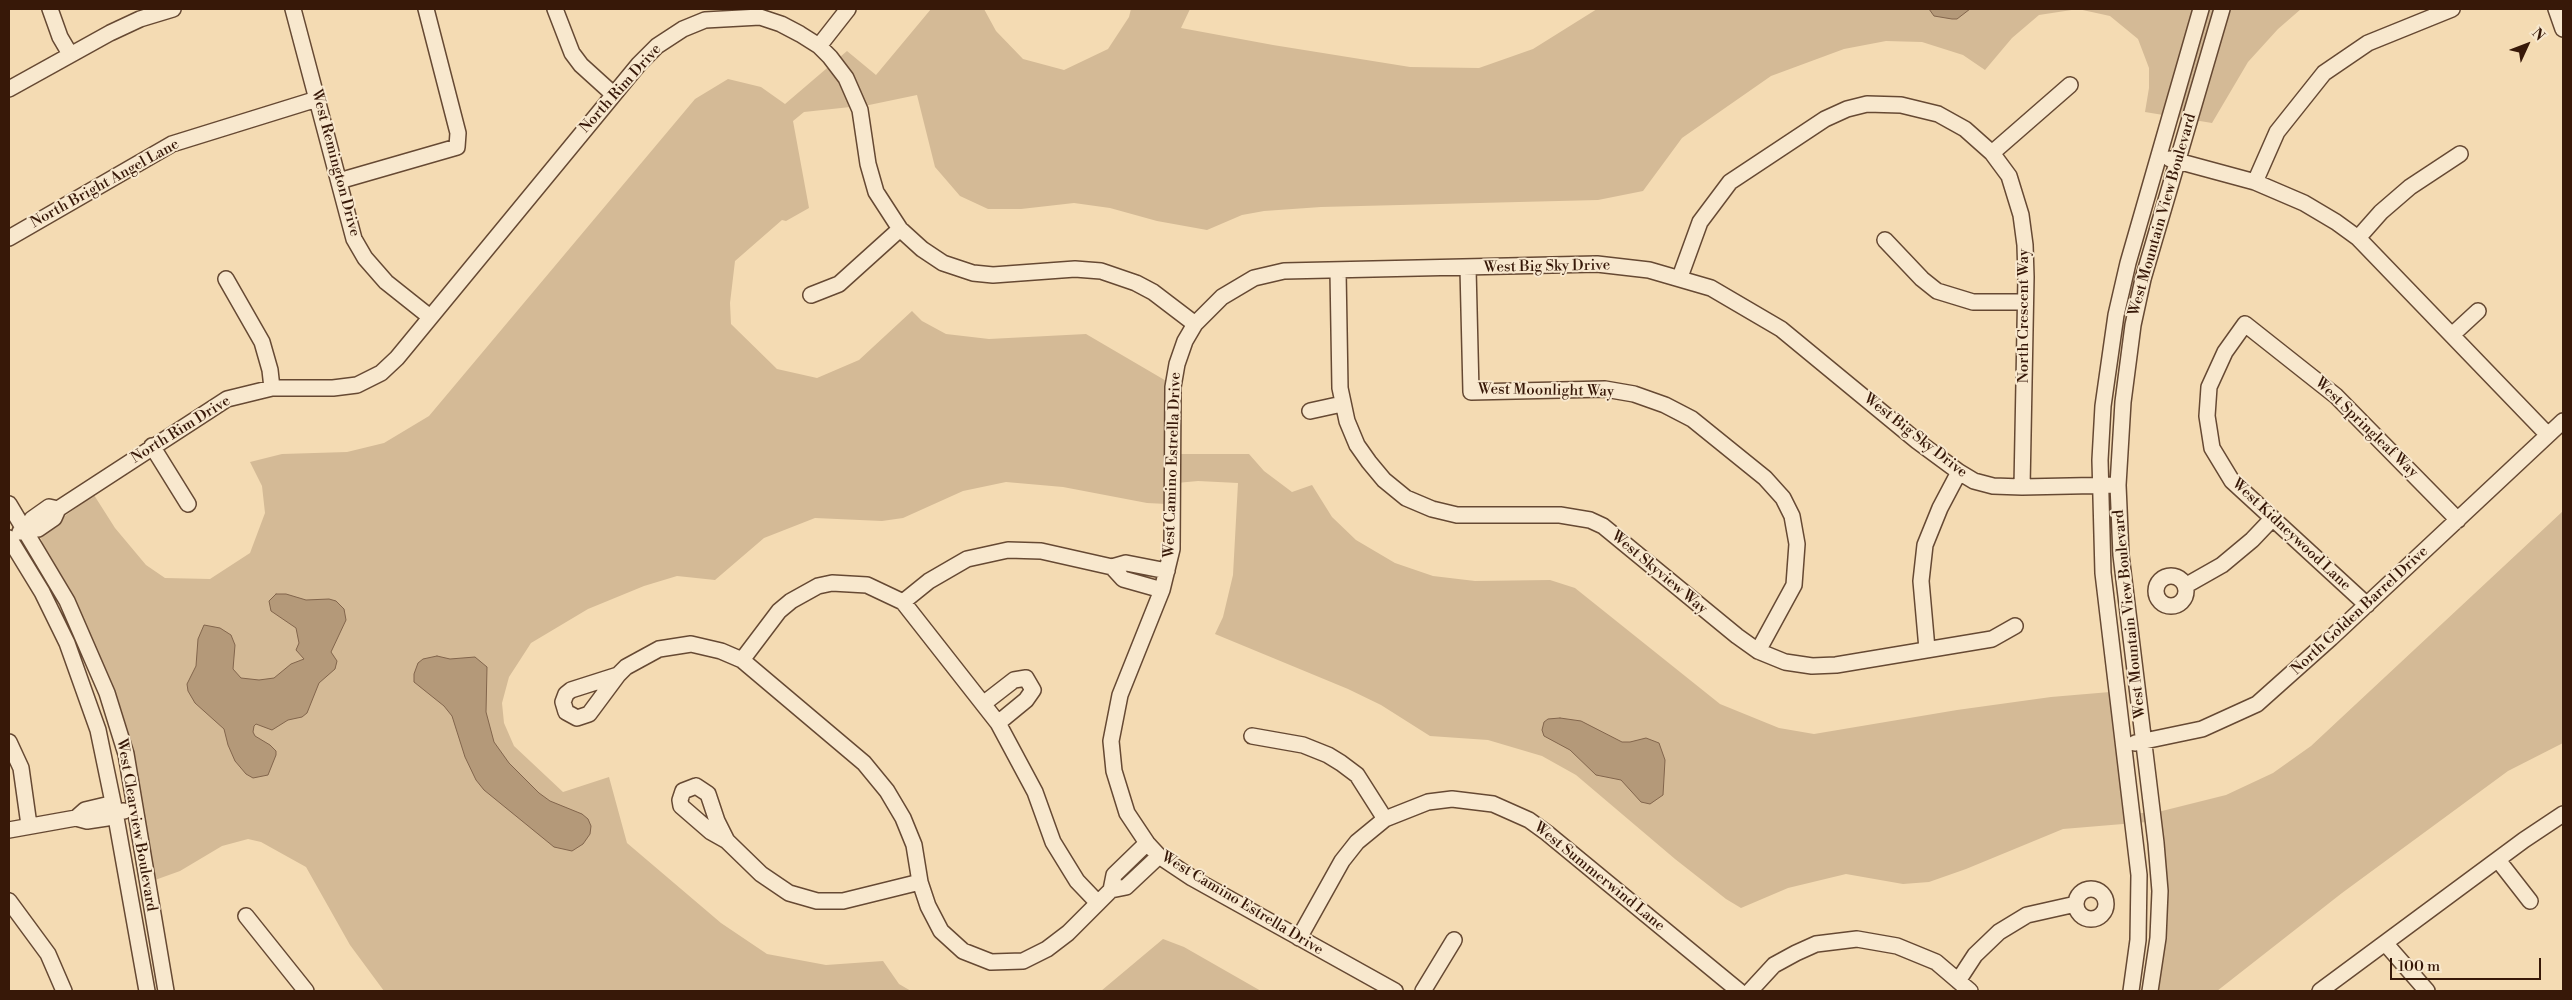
<!DOCTYPE html>
<style>
body{margin:0}
#map{position:relative;width:2572px;height:1000px;overflow:hidden;background:#f4dbb3;font-family:"Libre Bodoni",serif}
canvas{display:block}
.frame{position:absolute;inset:0;border:10px solid #371808;pointer-events:none}
.north{position:absolute;left:2502px;top:20px;width:50px;height:50px;-webkit-text-stroke:4px #f8e8ce;paint-order:stroke;rotate:47deg;font-size:14px;font-weight:700;line-height:20px;text-align:center;color:#371808}
.north::after{content:'';display:block;margin:auto;width:18px;height:22px;background:#371808;clip-path:polygon(50% 0,100% 100%,50% 72%,0 100%)}
.scale{position:absolute;left:2390px;top:958px;width:151px;height:22px;box-sizing:border-box;border:2px solid #371808;border-top:0;padding-left:6px;font-size:15px;line-height:18px;white-space:nowrap;color:#371808;-webkit-text-stroke:4px #f8e8ce;paint-order:stroke}
</style>
<div id="map">
<canvas width="2572" height="1000"></canvas>
<div class="frame"></div>
<div class="north">N</div>
<div class="scale">100 m</div>
</div>
<script>
const ctx = document.querySelector('canvas').getContext('2d');
ctx.lineJoin = 'round';
function fill(path, color) {
  ctx.fillStyle = color;
  ctx.fill(path, 'evenodd');
}
function shape(rows) {
  const path = new Path2D();
  for (const r of rows) {
    if (r.length === 3) {
      path.moveTo(r[0] + r[2], r[1]);
      path.arc(r[0], r[1], r[2], 0, 2 * Math.PI);
      continue;
    }
    path.moveTo(r[0], r[1]);
    for (let i = 2; i < r.length; i += 2) path.lineTo(r[i], r[i + 1]);
  }
  return path;
}
function stroke(path, color, width, dash) {
  ctx.strokeStyle = color;
  ctx.lineWidth = width;
  ctx.lineCap = dash ? 'butt' : 'round';
  ctx.setLineDash(dash || []);
  ctx.stroke(path);
}
function write(font, color, halo, rows, align = 'center') {
  ctx.font = font + ' "Libre Bodoni",serif';
  ctx.lineWidth = 4;
  ctx.setLineDash([]);
  ctx.textBaseline = 'middle';
  ctx.strokeStyle = halo;
  ctx.fillStyle = color;
  for (const [text, x, y, turn = 0] of rows) {
    ctx.save();
    ctx.translate(x, y);
    ctx.rotate((+turn || 0) * Math.PI / 180);
    ctx.textAlign = isNaN(turn) ? turn : align;
    if (halo) ctx.strokeText(text, 0, 0);
    ctx.fillText(text, 0, 0);
    ctx.restore();
  }
}
const green = shape([
 [931,9,984,9,996,31,1023,59,1064,70,1108,49,1129,17,1131,9,1190,9,1181,28,1273,45,1410,67,1479,68,1533,49,1597,9,2301,9,2278,29,2248,62,2212,123,2145,112,2149,88,2149,68,2138,39,2110,16,2078,9,2039,15,2012,38,1985,70,1963,55,1922,42,1886,41,1844,49,1771,76,1682,138,1643,191,1598,200,1321,207,1264,211,1242,215,1207,230,1157,221,1110,208,1074,203,1021,209,988,209,960,196,935,167,917,95,869,105,804,112,793,121,809,208,786,221,782,220,735,261,730,303,731,324,777,369,817,378,859,360,912,311,922,321,946,334,989,339,1086,334,1180,389,1180,454,1249,454,1264,471,1292,492,1312,485,1332,517,1356,540,1395,563,1433,576,1475,581,1550,580,1575,588,1720,704,1779,728,1814,734,1957,710,2051,697,2110,692,2126,814,2158,812,2226,795,2273,773,2311,746,2563,511,2563,743,2508,771,2342,893,2217,991,2156,991,2159,821,2063,829,1966,869,1929,882,1903,884,1846,874,1788,888,1741,908,1726,899,1675,859,1576,775,1542,756,1488,740,1430,736,1381,705,1348,689,1215,634,1223,617,1233,575,1238,483,1198,481,1166,484,1167,504,1147,503,1063,487,1006,482,963,491,903,518,882,521,815,518,764,538,715,580,677,576,644,586,588,609,531,643,509,677,502,703,504,723,514,746,563,792,609,777,627,843,721,923,767,954,826,965,883,961,899,984,911,991,384,991,350,945,306,867,261,842,248,839,222,846,180,871,155,880,120,715,99,654,74,599,43,545,41,538,44,531,94,495,115,528,146,565,165,578,210,579,250,553,265,513,262,486,250,462,282,454,347,452,384,443,429,416,695,99,728,79,761,87,785,104,847,51,876,75],
 [1163,939,1184,947,1261,991,1101,991]
]);
const water = shape([
 [1929,9,1970,9,1957,19,1952,19,1934,16,1929,9],
 [276,594,286,594,306,600,329,599,336,601,344,609,346,620,331,652,337,661,335,669,319,683,307,713,302,717,288,720,272,730,256,724,254,726,253,732,255,736,270,745,276,751,276,755,268,775,253,778,246,774,235,761,228,745,224,729,195,703,188,691,187,684,196,666,198,639,204,625,220,628,231,635,235,645,233,669,241,678,259,680,274,678,291,664,304,659,296,650,299,643,296,628,271,611,269,601,276,594],
 [437,656,450,659,475,657,487,667,486,712,494,742,509,763,539,793,550,801,582,814,588,819,591,826,590,834,583,844,572,851,554,847,484,790,476,780,465,757,452,716,444,706,414,682,414,674,418,663,423,659,437,656],
 [1560,718,1581,721,1622,742,1630,742,1646,738,1659,743,1665,760,1663,795,1650,804,1641,802,1621,780,1596,775,1570,750,1544,736,1542,730,1544,722,1548,719,1560,718]
]);
const minor = shape([
 [50,9,60,37,70,54],
 [293,9,354,239,365,258,386,282,430,317],
 [555,9,572,53,581,65,613,94],
 [2556,9,2563,29],
 [819,46,848,9],
 [9,89,110,33,140,19,173,9],
 [1992,153,2070,85],
 [2170,159,2255,182,2304,203,2336,222,2358,238,2548,435],
 [339,181,457,147,458,133,426,9],
 [2255,182,2277,132,2324,73,2368,43,2452,9],
 [9,238,172,144,317,99],
 [2358,238,2381,212,2410,187,2460,154],
 [1885,240,1922,279,1937,291,1973,302,2024,302],
 [1468,268,1471,392,1605,389,1634,394,1665,405,1692,419,1765,478,1783,498,1792,516,1797,544,1794,585,1758,651],
 [1338,271,1340,388,1347,421,1357,445,1369,462,1384,480,1406,498,1432,509,1457,515,1560,515,1590,520,1603,526,1737,636,1758,651,1785,662,1812,666,1836,665,1992,639,2015,626],
 [1680,277,1700,222,1730,182,1825,119,1847,109,1867,104,1901,105,1938,114,1965,129,1992,153,2009,176,2021,215,2025,245,2026,277,2022,487],
 [226,279,262,342,270,370,272,388],
 [811,295,839,284,900,229],
 [2452,335,2478,311],
 [1310,411,1342,404],
 [152,446,188,504],
 [9,504,67,601,107,693,126,754,166,991],
 [25,529,38,529,54,518,58,509,227,399,272,388,333,388,357,385,381,373,397,358,639,64,657,46,683,29,705,20,760,17,781,24,800,34,819,46,830,57,846,78,860,110,868,164,876,192,900,229,922,249,943,263,973,273,993,275,1075,269,1101,271,1136,283,1153,292,1195,324],
 [20,532,25,529,32,519,49,507,58,509],
 [9,538,42,592,67,643,98,730,115,812,147,991],
 [1112,567,1123,579,1162,590],
 [2171,591,15],
 [2185,586,2222,565,2252,540,2272,519],
 [903,602,929,581,967,559,1008,550,1041,551,1112,567,1126,563,1167,571],
 [2367,605,2232,481,2212,448,2207,416,2209,387,2225,352,2245,324,2336,396,2458,520],
 [1927,649,1921,581,1925,545,1940,508,1959,472],
 [742,660,779,611,791,601,818,586,832,583,867,585,903,602,998,723,1035,792,1053,842,1077,881,1098,903],
 [618,675,626,667,659,649,691,644,721,651,742,660,864,763,887,791,903,818,914,845,920,882,928,906,941,931,963,951,991,962,1023,961,1047,949,1068,933,1111,890,1126,887,1159,856],
 [618,675,589,714,577,718,566,712,563,702,566,694,571,690,618,675],
 [983,704,1014,680,1026,678,1033,690,1026,700,998,723],
 [1252,736,1303,745,1328,755,1341,763,1357,775,1385,819],
 [9,742,21,768,29,825],
 [2135,743,2202,729,2257,704,2331,638,2563,421],
 [696,786,708,794,717,821,727,841,711,832,681,806,680,800,683,791,696,786],
 [76,818,85,810,106,805,115,812],
 [9,830,76,818,87,821,107,818,115,812,124,811],
 [727,841,761,874,789,893,817,901,843,901,920,882],
 [2498,860,2530,901],
 [2091,904,15],
 [1111,890,1114,875,1147,843],
 [9,901,48,954,64,991],
 [246,916,306,991],
 [1299,938,1342,861,1357,842,1385,819,1428,802,1452,799,1493,804,1529,820,1547,833,1739,991],
 [2385,943,2427,991],
 [1958,981,1975,955,1999,932,2027,915,2076,904],
 [1395,991,1192,878,1159,856,1147,843,1127,813,1114,771,1111,741,1120,695,1162,590,1172,549,1173,387,1177,364,1185,341,1195,324,1222,297,1254,278,1284,271,1597,264,1649,270,1711,288,1781,329,1917,441,1959,472,1974,481,1993,486,2022,487,2118,485],
 [1423,991,1454,940],
 [1750,991,1774,965,1796,953,1816,944,1857,939,1897,946,1936,962,1970,991],
 [2131,991,2138,940,2139,875,2103,573,2100,460,2103,406,2116,315,2128,263,2201,9],
 [2150,991,2158,938,2160,891,2156,843,2121,555,2118,485,2123,402,2133,325,2143,279,2222,9],
 [2320,991,2524,840,2563,814]
]);
const streetNames = [
 ["North Rim Drive",621,89,-48],
 ["West Remington Drive",335,163,75],
 ["North Bright Angel Lane",105,184,-29],
 ["West Mountain View Boulevard",2163,215,-74],
 ["West Big Sky Drive",1547,267,-1],
 ["North Crescent Way",2024,316,-90],
 ["West Moonlight Way",1546,391,1],
 ["West Springleaf Way",2366,428,44],
 ["North Rim Drive",181,430,-32],
 ["West Big Sky Drive",1915,436,38],
 ["West Camino Estrella Drive",1173,465,-88],
 ["West Kidneywood Lane",2291,535,43],
 ["West Skyview Way",1659,573,40],
 ["North Golden Barrel Drive",2360,611,-43],
 ["West Mountain View Boulevard",2130,614,-96],
 ["West Clearview Boulevard",136,825,80],
 ["West Summerwind Lane",1599,877,39],
 ["West Camino Estrella Drive",1242,904,31]
];
fill(green, '#d4ba96');
fill(water, '#b49979');
stroke(water, '#82654c', 1);
stroke(minor, '#664933', 18);
stroke(minor, '#f8e8ce', 15);
write('15px', '#371808', '#f8e8ce', streetNames);
</script>
